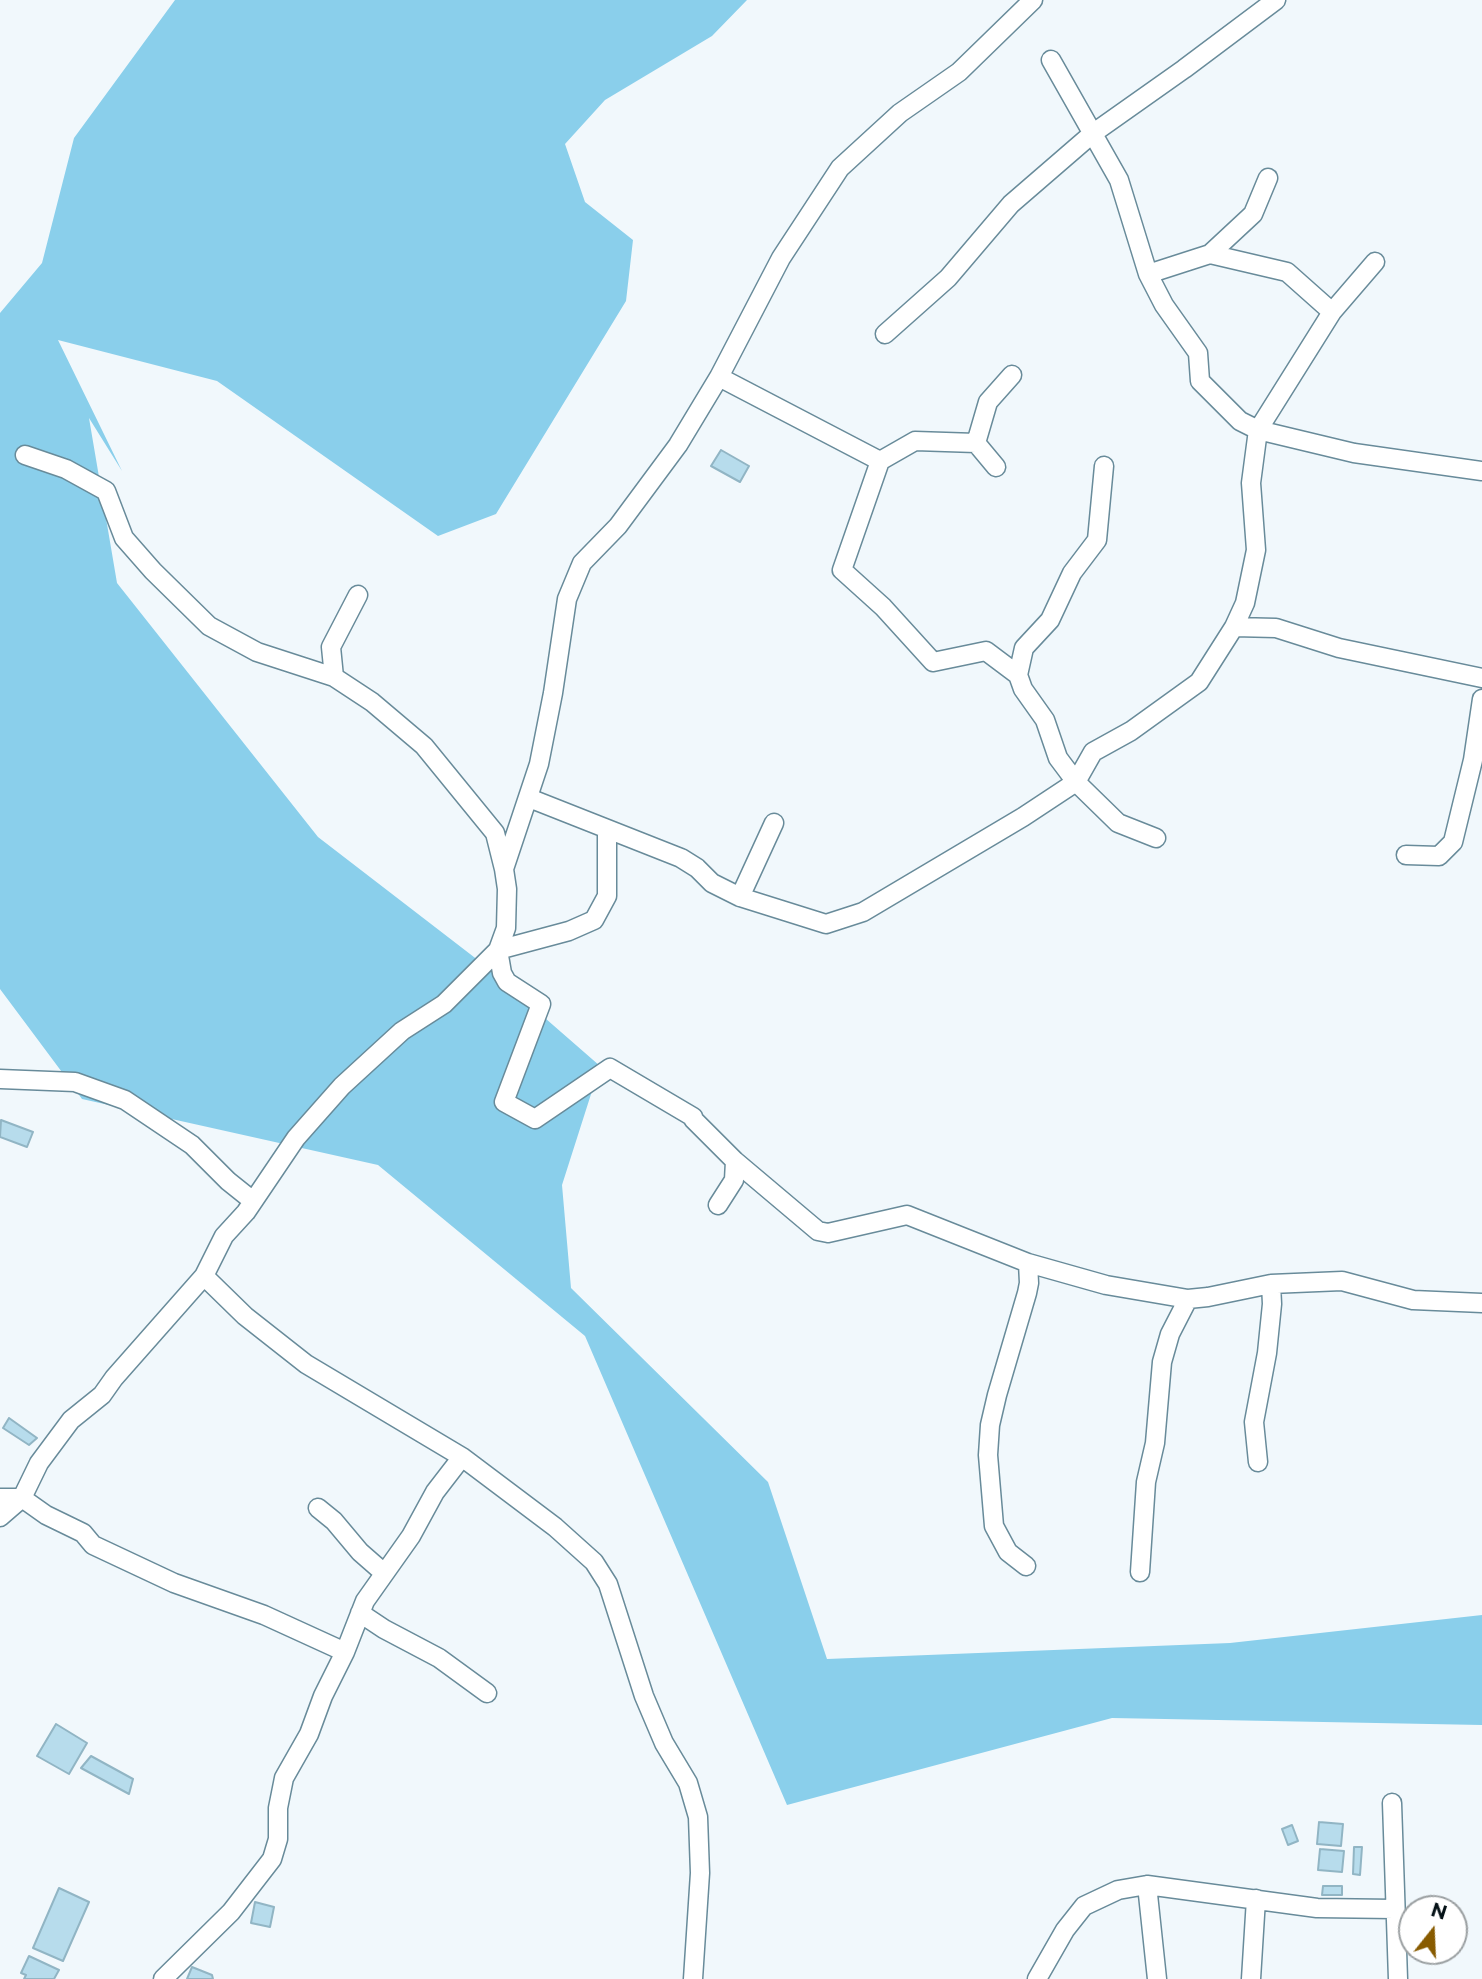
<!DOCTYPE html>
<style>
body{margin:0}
#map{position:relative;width:1482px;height:1979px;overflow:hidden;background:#f1f8fc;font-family:Montserrat,sans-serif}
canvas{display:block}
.north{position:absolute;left:1398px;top:1895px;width:70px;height:70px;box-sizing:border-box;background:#fff;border:2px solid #9ba0a2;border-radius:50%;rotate:18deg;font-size:19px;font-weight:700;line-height:28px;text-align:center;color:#051217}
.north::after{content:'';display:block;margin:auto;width:24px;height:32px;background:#885b00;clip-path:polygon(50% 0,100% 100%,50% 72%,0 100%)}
</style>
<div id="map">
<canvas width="1482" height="1979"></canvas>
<div class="north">N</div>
</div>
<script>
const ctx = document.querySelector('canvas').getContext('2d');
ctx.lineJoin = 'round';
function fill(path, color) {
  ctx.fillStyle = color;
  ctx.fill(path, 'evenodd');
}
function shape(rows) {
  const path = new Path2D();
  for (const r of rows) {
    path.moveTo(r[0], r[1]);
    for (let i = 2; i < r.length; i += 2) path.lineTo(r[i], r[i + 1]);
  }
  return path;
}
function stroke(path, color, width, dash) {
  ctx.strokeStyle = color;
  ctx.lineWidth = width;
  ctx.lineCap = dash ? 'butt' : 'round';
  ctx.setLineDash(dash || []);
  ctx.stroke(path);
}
const green = shape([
 [175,0,747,0,712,36,605,100,565,144,585,202,633,240,626,301,496,514,438,536,217,381,58,340,122,471,89,418,117,583,318,837,483,964,600,1066,562,1185,571,1288,768,1482,827,1659,1230,1643,1482,1615,1482,1725,1112,1718,787,1805,585,1336,378,1165,82,1099,0,989,0,313,42,263,74,138]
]);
const building = shape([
 [721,450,749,466,740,482,711,466,721,450],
 [1,1120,33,1132,27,1147,0,1137,1,1120],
 [9,1418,37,1438,29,1445,3,1428,9,1418],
 [56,1724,87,1743,69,1774,37,1756,56,1724],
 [91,1756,133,1779,129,1794,81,1768,91,1756],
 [1319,1822,1343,1824,1341,1846,1317,1844,1319,1822],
 [1292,1825,1298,1841,1288,1845,1282,1829,1292,1825],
 [1354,1847,1362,1847,1360,1875,1353,1874,1354,1847],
 [1320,1849,1344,1851,1342,1872,1318,1870,1320,1849],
 [1323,1886,1342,1886,1342,1895,1322,1895,1323,1886],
 [59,1888,89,1902,63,1961,33,1948,59,1888],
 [255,1902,274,1907,270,1927,251,1923,255,1902],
 [29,1956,59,1970,54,1979,24,1979,26,1975,21,1973,29,1956],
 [192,1967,212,1975,213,1979,187,1979,192,1967]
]);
const minor = shape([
 [1051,60,1119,180,1148,274,1164,305,1198,353,1200,381,1240,421,1258,430,1354,453,1482,471],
 [1210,254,1287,272,1332,312],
 [1148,274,1210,254,1253,214,1268,178],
 [885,334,948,278,1011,204,1092,134,1184,69,1276,0],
 [719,377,880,461,915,441,976,443,996,467],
 [976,443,988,402,1012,375],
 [25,455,66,469,106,491,124,538,153,571,209,626,257,652,334,677,372,702,424,746,495,833,504,869],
 [880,461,842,570,883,607,933,662,986,651,1018,675,1023,689,1045,720,1058,758,1076,782,1118,823,1156,838],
 [1234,627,1276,628,1339,648,1482,678],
 [1018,675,1024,648,1050,620,1072,573,1097,540,1104,466],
 [334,677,331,647,358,595],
 [529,798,681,858,697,868,712,883,740,897,826,924,863,912,1023,817,1076,782,1093,752,1131,731,1199,682,1234,627,1245,603,1256,550,1251,483,1258,430,1332,312,1375,262],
 [607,829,607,896,594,920,569,931,498,950,502,973,507,982,541,1004,504,1102,535,1119,610,1068,693,1117,693,1119,735,1161,818,1231,828,1233,907,1215,1028,1263,1106,1285,1188,1299,1208,1297,1271,1284,1342,1281,1413,1300,1482,1303],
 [1406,855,1439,856,1453,842,1473,760,1482,699],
 [740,897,774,823],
 [0,1079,75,1082,125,1100,192,1145,228,1181,253,1201],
 [718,1205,734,1180,735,1161],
 [204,1276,245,1316,306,1364,462,1457,555,1527,594,1562,608,1584,644,1696,664,1743,688,1783,698,1817,700,1873,693,1979],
 [1258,1462,1254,1422,1267,1353,1272,1304,1271,1284],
 [0,1498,22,1498,46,1515,83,1533,93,1545,174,1583,264,1615,345,1652],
 [318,1508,334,1521,360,1552,384,1573],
 [0,1517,22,1498,39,1463,71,1420,102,1395,114,1378,204,1276,224,1236,246,1212,296,1138,342,1086,402,1031,444,1004,498,950,506,928,507,889,504,869,539,764,553,693,567,599,582,563,618,526,678,445,719,377,781,258,840,168,900,113,959,72,1033,0],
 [1026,1566,1008,1552,994,1526,988,1455,990,1425,997,1395,1027,1293,1029,1283,1028,1263],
 [1140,1572,1146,1482,1155,1443,1162,1362,1170,1334,1188,1299],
 [360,1613,384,1629,439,1658,487,1693],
 [1392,1803,1398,1979],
 [1147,1885,1157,1979],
 [163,1979,231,1912,272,1859,278,1839,278,1808,284,1778,309,1734,323,1696,345,1652,365,1601,411,1536,435,1492,462,1457],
 [1037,1979,1065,1930,1084,1906,1118,1890,1147,1885,1317,1908,1394,1909],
 [1251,1979,1256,1899]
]);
fill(green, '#8acfeb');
fill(building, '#b7dcec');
stroke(building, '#91b5c4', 2);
stroke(minor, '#688b9a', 21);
stroke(minor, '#fff', 18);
</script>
